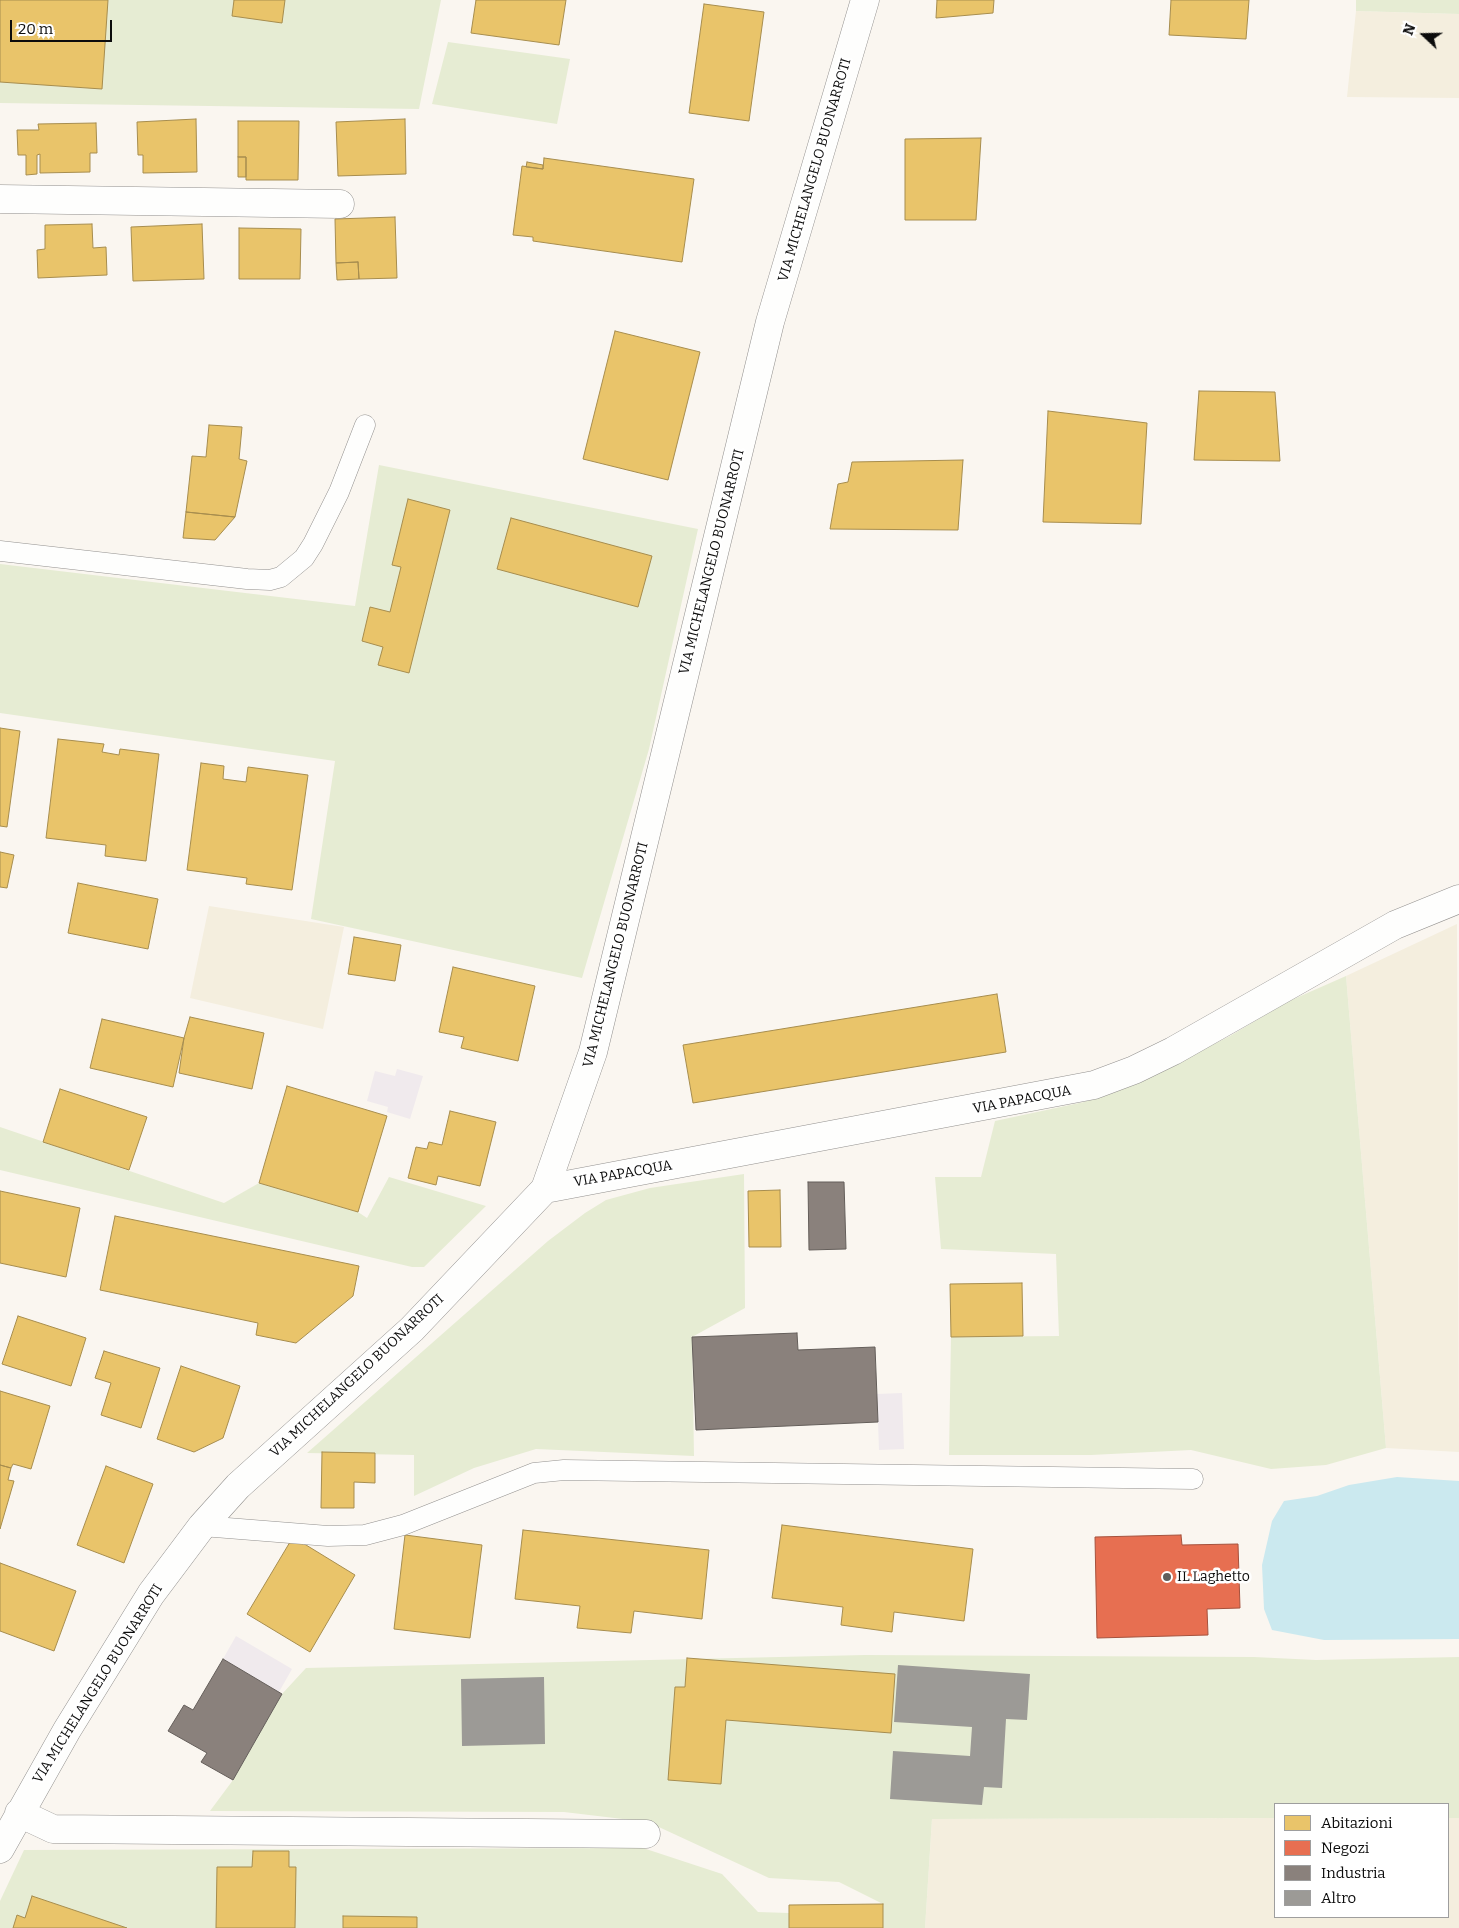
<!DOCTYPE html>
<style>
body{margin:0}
#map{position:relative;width:1459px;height:1928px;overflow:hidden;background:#faf6f0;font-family:Bitter,serif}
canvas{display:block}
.legend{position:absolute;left:1274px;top:1803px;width:175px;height:115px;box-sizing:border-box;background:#fff;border:1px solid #9e9e9e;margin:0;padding:6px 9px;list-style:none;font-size:15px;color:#0c0c0c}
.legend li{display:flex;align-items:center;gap:10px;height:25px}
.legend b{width:25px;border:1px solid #9e9e9e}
.north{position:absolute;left:1399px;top:10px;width:50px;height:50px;-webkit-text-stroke:4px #fff;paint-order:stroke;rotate:291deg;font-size:14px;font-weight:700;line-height:20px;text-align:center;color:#0c0c0c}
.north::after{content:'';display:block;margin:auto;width:18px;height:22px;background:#0c0c0c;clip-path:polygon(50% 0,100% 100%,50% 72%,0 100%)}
.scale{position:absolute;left:10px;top:20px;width:102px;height:22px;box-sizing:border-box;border:2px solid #0c0c0c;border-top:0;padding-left:6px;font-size:15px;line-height:18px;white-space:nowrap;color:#0c0c0c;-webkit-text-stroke:4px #fff;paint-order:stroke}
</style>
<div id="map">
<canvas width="1459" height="1928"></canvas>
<ul class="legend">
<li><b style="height:14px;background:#e9c46a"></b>Abitazioni</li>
<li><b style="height:14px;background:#e76f51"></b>Negozi</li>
<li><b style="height:14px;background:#8a817c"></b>Industria</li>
<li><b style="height:14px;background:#9c9a96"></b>Altro</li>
</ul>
<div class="north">N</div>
<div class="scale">20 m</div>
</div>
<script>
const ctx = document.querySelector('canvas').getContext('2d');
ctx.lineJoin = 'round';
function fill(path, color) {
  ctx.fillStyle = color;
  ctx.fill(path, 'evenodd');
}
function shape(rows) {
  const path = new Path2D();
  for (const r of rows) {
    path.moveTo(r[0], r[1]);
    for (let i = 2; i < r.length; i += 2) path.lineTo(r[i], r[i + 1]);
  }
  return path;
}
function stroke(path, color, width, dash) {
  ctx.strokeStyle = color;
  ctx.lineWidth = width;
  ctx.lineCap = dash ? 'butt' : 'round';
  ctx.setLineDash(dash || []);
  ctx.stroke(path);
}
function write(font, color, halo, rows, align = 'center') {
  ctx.font = font + ' Bitter,serif';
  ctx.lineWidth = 5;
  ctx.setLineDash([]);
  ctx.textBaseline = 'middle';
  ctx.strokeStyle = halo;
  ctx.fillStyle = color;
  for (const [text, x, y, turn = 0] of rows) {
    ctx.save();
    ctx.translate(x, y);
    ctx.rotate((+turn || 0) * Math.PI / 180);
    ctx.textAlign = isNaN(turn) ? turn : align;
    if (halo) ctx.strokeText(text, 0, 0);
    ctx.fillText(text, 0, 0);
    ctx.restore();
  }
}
const industrial = shape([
 [397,1069,423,1076,410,1119,387,1112,388,1107,367,1101,375,1071,395,1076],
 [902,1393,904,1449,879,1450,877,1394],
 [236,1636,292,1669,279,1692,223,1659]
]);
const farmland = shape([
 [1356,11,1459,14,1459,98,1347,97],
 [209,906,344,927,323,1029,190,998],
 [1457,924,1459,1452,1386,1448,1346,976],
 [1275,1818,1275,1917,1448,1917,1448,1818,1459,1818,1459,1928,925,1928,932,1819]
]);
const green = shape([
 [0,0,441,0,419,109,0,103],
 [1356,0,1459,0,1459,14,1356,11],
 [448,42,570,59,557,124,432,104],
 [379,465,698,529,649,749,582,978,311,919,335,761,0,713,0,564,355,606],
 [1346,976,1386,1448,1326,1465,1271,1469,1191,1450,1091,1455,949,1455,951,1337,1059,1336,1056,1254,941,1249,935,1177,981,1177,995,1121,1084,1102,1149,1077,1230,1036,1287,1002],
 [0,1127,224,1203,259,1183,358,1212,367,1218,389,1177,486,1206,424,1267,412,1267,0,1170],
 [744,1174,745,1308,692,1337,694,1456,536,1449,474,1468,414,1496,414,1455,307,1453,548,1241,585,1213,606,1200,650,1188],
 [865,1655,1254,1657,1316,1660,1459,1657,1459,1818,1448,1818,1448,1804,1275,1804,1275,1818,932,1819,925,1928,883,1928,883,1904,839,1882,769,1878,648,1822,564,1812,210,1811,233,1780,282,1694,306,1668],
 [643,1848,722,1874,758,1912,789,1913,789,1928,0,1928,0,1901,24,1850]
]);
const water = shape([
 [1397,1477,1459,1481,1459,1639,1324,1640,1272,1630,1264,1609,1262,1565,1272,1521,1284,1501,1317,1496,1349,1485]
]);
const homes = shape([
 [0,0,108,0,102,89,0,82,0,0],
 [234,0,285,0,282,23,232,16,234,0],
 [476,0,566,0,559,45,471,33,476,0],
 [937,0,994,0,993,13,936,18,937,0],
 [1171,0,1249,0,1246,39,1169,35,1171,0],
 [704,4,764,12,749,121,689,113,704,4],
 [196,119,197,172,143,173,143,155,138,155,137,122,196,119],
 [405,119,406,174,338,176,336,122,405,119],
 [238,121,299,121,298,180,246,180,246,157,238,157,238,121],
 [96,123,97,153,90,153,90,172,40,173,40,154,37,155,37,174,26,175,26,155,18,155,17,130,39,130,38,124,96,123],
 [981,138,976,220,905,220,905,139,981,138],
 [238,157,246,157,246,177,238,177,238,157],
 [544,158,694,179,682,262,533,241,533,237,513,235,522,166,543,169,544,158],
 [527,162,543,165,543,169,526,167,527,162],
 [395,217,397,278,359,279,358,262,336,263,335,219,395,217],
 [92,224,93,248,106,247,107,275,38,278,37,250,45,249,45,225,92,224],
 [202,224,204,279,133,281,131,227,202,224],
 [239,228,301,229,300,279,239,279,239,228],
 [358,262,359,279,337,280,336,263,358,262],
 [615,331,700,352,668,480,583,459,615,331],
 [1199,391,1275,392,1280,461,1194,460,1199,391],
 [1048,411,1147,423,1141,524,1043,522,1048,411],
 [209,425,242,427,239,459,247,461,235,517,186,512,192,456,206,457,209,425],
 [963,460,958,530,830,529,838,484,848,482,852,462,963,460],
 [408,499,450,510,409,673,378,665,383,647,362,641,370,607,390,612,401,567,392,565,408,499],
 [186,512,235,517,215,540,183,538,186,512],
 [511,518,652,556,638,607,497,569,511,518],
 [0,728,20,731,7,827,0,826,0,728],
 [58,739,104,744,102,752,119,755,120,749,159,754,146,861,105,856,106,845,46,838,58,739],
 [201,763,224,766,223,779,246,782,248,767,308,775,292,890,246,884,247,878,187,870,201,763],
 [0,852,14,855,7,888,0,887,0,852],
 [78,883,158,899,148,949,68,933,78,883],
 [354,937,401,945,395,981,348,974,354,937],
 [453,967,535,986,518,1061,461,1048,464,1037,439,1032,453,967],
 [997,994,1006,1052,693,1103,683,1045,997,994],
 [190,1017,264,1033,252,1089,179,1073,184,1038,190,1017],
 [102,1019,184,1038,173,1087,90,1068,102,1019],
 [287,1086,387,1116,358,1212,259,1183,287,1086],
 [60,1089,147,1117,129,1170,43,1142,60,1089],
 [450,1111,496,1122,480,1186,438,1176,436,1185,408,1178,416,1147,427,1149,429,1142,442,1145,450,1111],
 [780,1190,781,1247,749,1247,748,1191,780,1190],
 [0,1191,80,1208,66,1277,0,1263,0,1191],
 [115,1216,359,1266,353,1296,296,1343,256,1335,258,1323,100,1290,115,1216],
 [1022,1283,1023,1336,951,1337,950,1284,1022,1283],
 [18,1316,86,1338,71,1386,2,1364,18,1316],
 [104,1351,160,1368,141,1428,101,1415,111,1383,95,1378,104,1351],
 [181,1366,240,1386,223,1438,194,1452,157,1439,181,1366],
 [0,1391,50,1406,31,1469,13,1464,11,1468,0,1465,0,1391],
 [322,1452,375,1453,375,1483,354,1482,354,1508,321,1508,322,1452],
 [0,1465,11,1468,8,1480,14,1481,0,1529,0,1465],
 [106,1466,153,1484,124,1563,77,1545,106,1466],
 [782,1525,973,1549,964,1621,894,1612,892,1632,841,1625,843,1607,772,1598,782,1525],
 [523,1530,709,1550,702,1619,634,1611,631,1633,577,1628,580,1606,515,1599,523,1530],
 [405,1535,482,1545,470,1638,394,1629,405,1535],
 [293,1537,355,1575,310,1652,247,1614,293,1537],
 [0,1563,76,1591,54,1651,0,1631,0,1563],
 [687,1658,895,1674,891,1733,726,1720,721,1784,668,1780,675,1687,685,1687,687,1658],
 [253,1851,289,1851,289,1867,296,1867,295,1928,216,1928,217,1867,252,1867,253,1851],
 [32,1896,127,1928,13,1928,17,1915,25,1918,32,1896],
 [883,1904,883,1928,789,1928,789,1905,883,1904],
 [343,1916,417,1917,417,1928,343,1928,343,1916]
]);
const shops = shape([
 [1181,1535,1182,1545,1238,1544,1240,1608,1207,1609,1208,1635,1097,1638,1095,1537,1181,1535]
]);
const industry = shape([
 [808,1182,844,1182,846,1249,809,1250,808,1182],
 [797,1333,798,1350,875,1347,878,1422,696,1430,692,1337,797,1333],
 [223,1659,282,1694,233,1780,201,1762,207,1753,168,1731,184,1705,193,1710,223,1659]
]);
const building = shape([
 [898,1665,1030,1674,1027,1720,1006,1719,1002,1788,984,1787,982,1805,890,1799,893,1751,970,1756,972,1727,894,1722],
 [544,1677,545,1744,462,1746,461,1679]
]);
const lane = shape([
 [0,551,247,579,270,580,281,577,304,558,313,544,339,492,365,425],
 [202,1526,328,1536,365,1535,403,1525,534,1473,564,1470,1193,1479]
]);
const street = shape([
 [0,199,340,204],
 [545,1189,1094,1085,1134,1070,1173,1051,1395,925,1459,899],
 [19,1813,53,1829,646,1834],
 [0,1849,67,1730,151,1594,202,1526,238,1486,412,1329,545,1189,593,1052,770,322,865,0]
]);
const markers = [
 [1167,1577,5,"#5f5e5c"]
];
const streetNames = [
 ["VIA MICHELANGELO BUONARROTI",815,170,-74],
 ["VIA MICHELANGELO BUONARROTI",712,562,-76],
 ["VIA MICHELANGELO BUONARROTI",616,955,-76],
 ["VIA PAPACQUA",1022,1100,-11],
 ["VIA PAPACQUA",623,1174,-10],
 ["VIA MICHELANGELO BUONARROTI",357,1376,-43],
 ["VIA MICHELANGELO BUONARROTI",98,1684,-58]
];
const poiNames = [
 ["IL Laghetto",1177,1577]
];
fill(industrial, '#f0eaed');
fill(farmland, '#f4eede');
fill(green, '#e6ecd3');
fill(water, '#cbe9ef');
fill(homes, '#e9c46a');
stroke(homes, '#a78d4e', 1);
fill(shops, '#e76f51');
stroke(shops, '#a5513c', 1);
fill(industry, '#8a817c');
stroke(industry, '#645e5a', 1);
fill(building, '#9c9a96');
stroke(lane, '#93918f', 21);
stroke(street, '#93918f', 29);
stroke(lane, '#fefefd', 20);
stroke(street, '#fefefd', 28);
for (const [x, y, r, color] of markers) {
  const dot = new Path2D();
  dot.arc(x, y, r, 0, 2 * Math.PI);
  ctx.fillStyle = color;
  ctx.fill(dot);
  stroke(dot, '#fff', 2);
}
write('14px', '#0c0c0c', '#fff', streetNames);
write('14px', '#0c0c0c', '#fff', poiNames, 'left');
</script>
